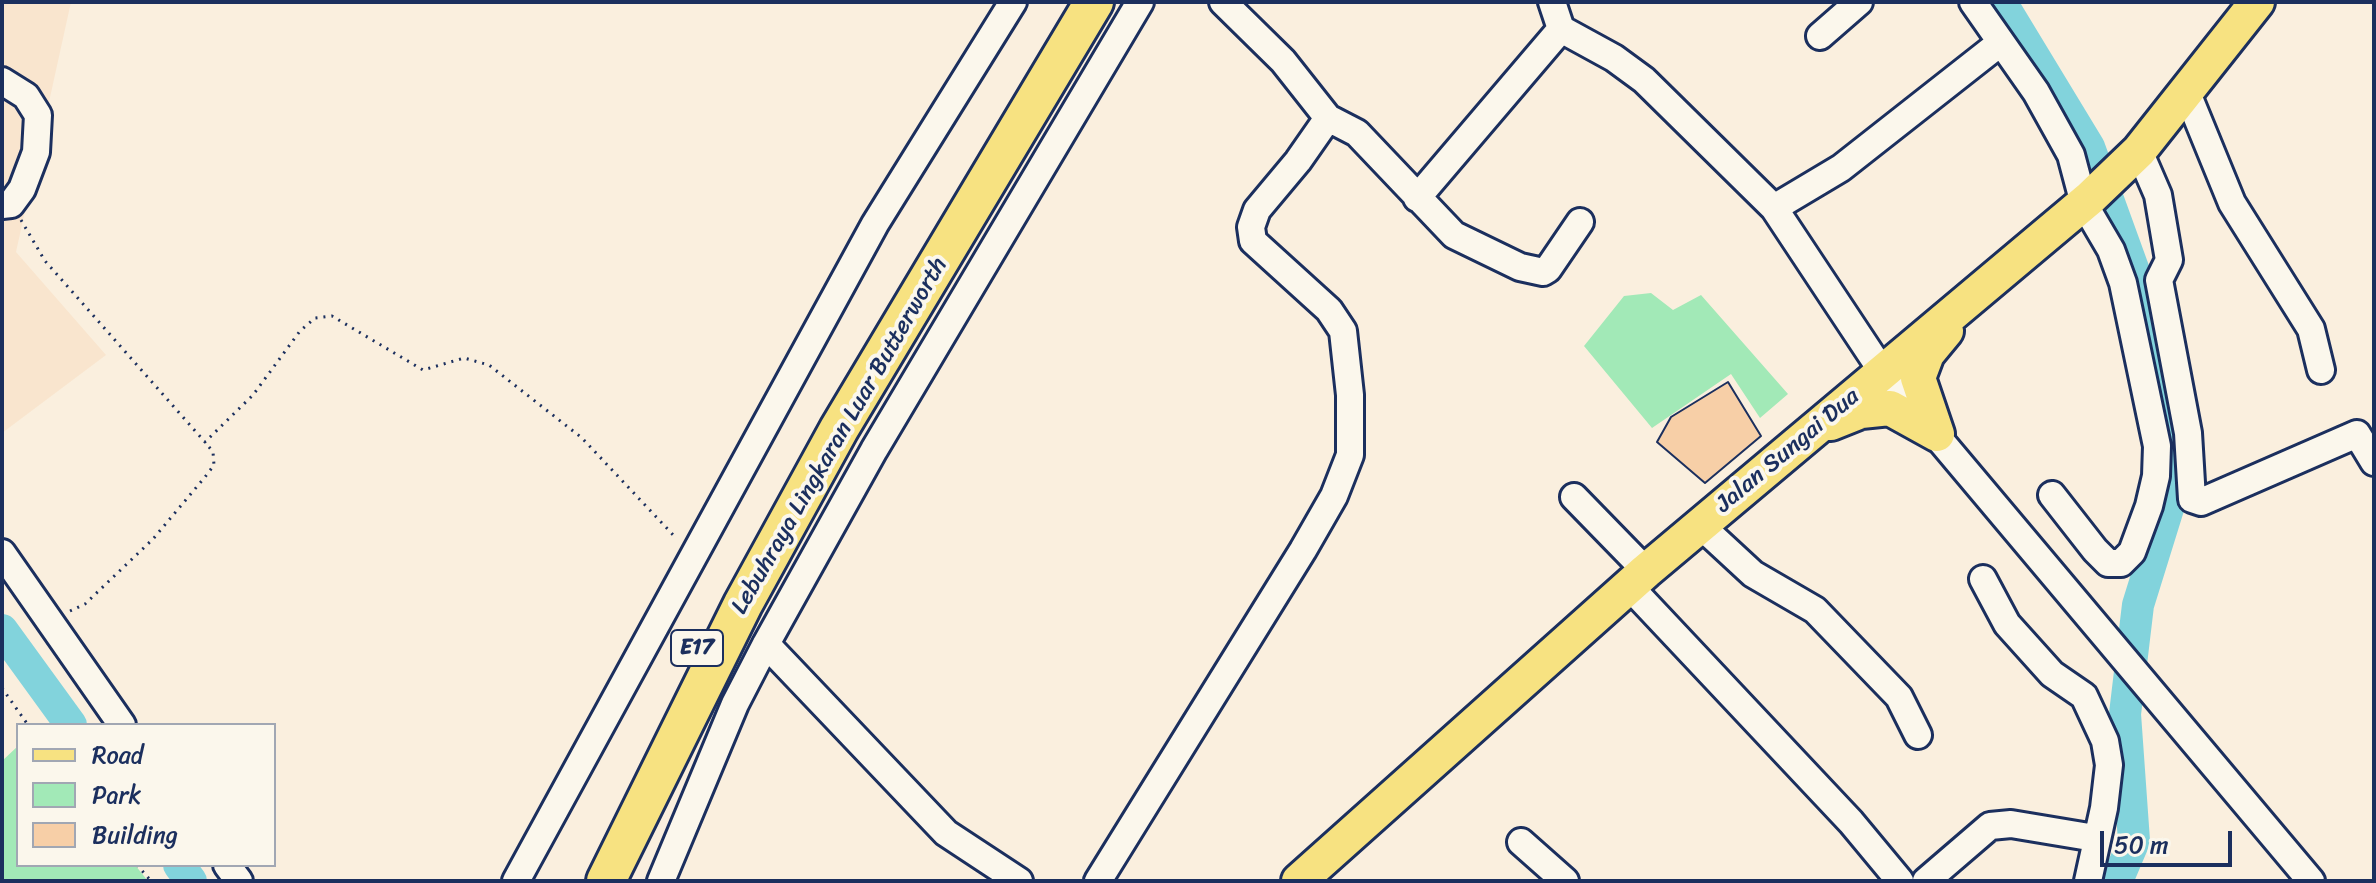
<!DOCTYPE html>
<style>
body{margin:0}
#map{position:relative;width:2376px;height:883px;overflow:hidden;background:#faefde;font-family:Sriracha,sans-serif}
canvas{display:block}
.frame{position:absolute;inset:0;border:4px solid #1b2f5e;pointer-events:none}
.legend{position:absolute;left:16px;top:723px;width:260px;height:144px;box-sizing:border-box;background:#fbf7ec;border:2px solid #a1a7b3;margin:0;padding:10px 14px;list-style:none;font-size:24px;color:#1b2f5e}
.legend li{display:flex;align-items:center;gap:16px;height:40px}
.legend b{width:40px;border:2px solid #a1a7b3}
.scale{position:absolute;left:2100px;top:831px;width:132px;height:36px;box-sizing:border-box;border:4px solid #1b2f5e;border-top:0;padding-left:10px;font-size:24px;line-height:28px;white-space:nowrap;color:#1b2f5e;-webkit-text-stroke:6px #fbf7ec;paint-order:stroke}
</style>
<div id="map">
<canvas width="2376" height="883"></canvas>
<div class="frame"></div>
<ul class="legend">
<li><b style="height:10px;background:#f7e281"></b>Road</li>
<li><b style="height:22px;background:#a2e9b7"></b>Park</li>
<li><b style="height:22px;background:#f7cfa7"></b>Building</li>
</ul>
<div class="scale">50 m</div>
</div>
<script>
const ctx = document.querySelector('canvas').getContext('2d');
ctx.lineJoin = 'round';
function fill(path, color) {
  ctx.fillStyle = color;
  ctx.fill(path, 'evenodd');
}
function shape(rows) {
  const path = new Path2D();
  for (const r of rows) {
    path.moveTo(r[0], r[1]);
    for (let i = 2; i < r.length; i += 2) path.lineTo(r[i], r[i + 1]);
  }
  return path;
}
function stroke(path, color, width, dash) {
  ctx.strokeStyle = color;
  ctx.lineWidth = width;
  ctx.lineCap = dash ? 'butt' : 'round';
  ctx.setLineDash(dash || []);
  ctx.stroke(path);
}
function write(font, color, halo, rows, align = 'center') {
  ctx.font = font + ' Sriracha,sans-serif';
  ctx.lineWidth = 8;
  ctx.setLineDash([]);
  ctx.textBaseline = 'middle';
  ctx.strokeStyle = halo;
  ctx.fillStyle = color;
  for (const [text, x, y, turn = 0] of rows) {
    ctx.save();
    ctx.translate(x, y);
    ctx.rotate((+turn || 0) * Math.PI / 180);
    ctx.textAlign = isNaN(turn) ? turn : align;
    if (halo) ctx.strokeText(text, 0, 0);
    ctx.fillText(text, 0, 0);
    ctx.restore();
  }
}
const built = shape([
 [2,2,71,2,16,252,106,355,2,433]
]);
const green = shape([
 [1651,293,1673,310,1701,295,1788,394,1760,418,1731,374,1652,428,1584,346,1624,296],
 [18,746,18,865,135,865,148,881,2,881,2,761]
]);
const river = shape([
 [2001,2,2089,147,2152,321,2179,473,2138,605,2125,714,2134,841,2117,881],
 [2,630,71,725],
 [179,865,191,881]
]);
const building = shape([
 [1728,382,1761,436,1705,483,1657,442,1671,417,1728,382]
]);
const path = shape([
 [21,220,45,261,205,442,253,395,300,331,315,318,332,316,423,370,464,358,489,365,582,438,677,539],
 [70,611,85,604,153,539,205,477,214,465,213,452,205,442],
 [2,688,28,725],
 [137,865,151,881]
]);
const minor = shape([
 [1552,2,1561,29,1614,58,1644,80,1774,208,1882,371,2311,881],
 [1973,2,2036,92,2071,155,2084,204,2111,250,2123,283,2157,446,2156,476,2149,506,2132,552,2121,563,2108,563,2095,550,2052,495],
 [1820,36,1859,2],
 [2,81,26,96,38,115,36,152,22,189,11,204,2,205],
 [2187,93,2232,203,2311,329,2321,370],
 [1328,118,1357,133,1454,235,1520,267,1543,272,1548,269,1580,222],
 [2139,151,2158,195,2169,260,2159,280,2188,433,2192,499,2201,502,2357,434,2374,462],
 [1417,198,1561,29],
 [1774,208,1841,168,2000,43],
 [1574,497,1646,571],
 [1700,525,1753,574,1815,610,1899,697,1918,735],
 [2,553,122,725],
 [1983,579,2007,624,2052,674,2084,696,2105,741,2109,765,2104,808,2088,881],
 [1629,586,1851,822,1900,881],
 [766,644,946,833,1019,881],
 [1521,842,1565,881],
 [227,865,239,881],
 [516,881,875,224,1013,2],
 [661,881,735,704,766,644,874,450,1140,2],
 [1098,881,1303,550,1334,496,1350,455,1350,395,1343,331,1329,310,1253,241,1251,227,1257,210,1298,161,1328,118,1283,61,1223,2],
 [1926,881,1990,826,2011,824,2095,838]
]);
const major = shape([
 [1831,423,1861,411,1890,408,1937,434],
 [1937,434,1918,378,1927,354,1946,331],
 [1299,881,1646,571,2090,198,2139,151,2257,2]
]);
const highway = shape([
 [606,881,743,604,839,429,1094,2]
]);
const shields = [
 [697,648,52]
];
const shieldNames = [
 ["E17",697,648]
];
const streetNames = [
 ["Lebuhraya Lingkaran Luar Butterworth",840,436,-60],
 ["Jalan Sungai Dua",1788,451,-40]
];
fill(built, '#f9e5ce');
fill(green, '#a2e9b7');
stroke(river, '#82d3dc', 32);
fill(building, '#f7cfa7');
stroke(building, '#1b2f5e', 2);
stroke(minor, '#1b2f5e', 32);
stroke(major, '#1b2f5e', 40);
stroke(highway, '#1b2f5e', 44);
stroke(path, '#1b2f5e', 3, [2, 6]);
stroke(minor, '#fbf7ec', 26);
stroke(major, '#f7e281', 34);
stroke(highway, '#f7e281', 38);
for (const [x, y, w] of shields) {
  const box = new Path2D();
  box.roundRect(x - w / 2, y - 18, w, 36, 6);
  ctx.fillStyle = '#fbf7ec';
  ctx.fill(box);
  stroke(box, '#1b2f5e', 2);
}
write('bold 22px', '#1b2f5e', null, shieldNames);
write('24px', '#1b2f5e', '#fbf7ec', streetNames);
</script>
